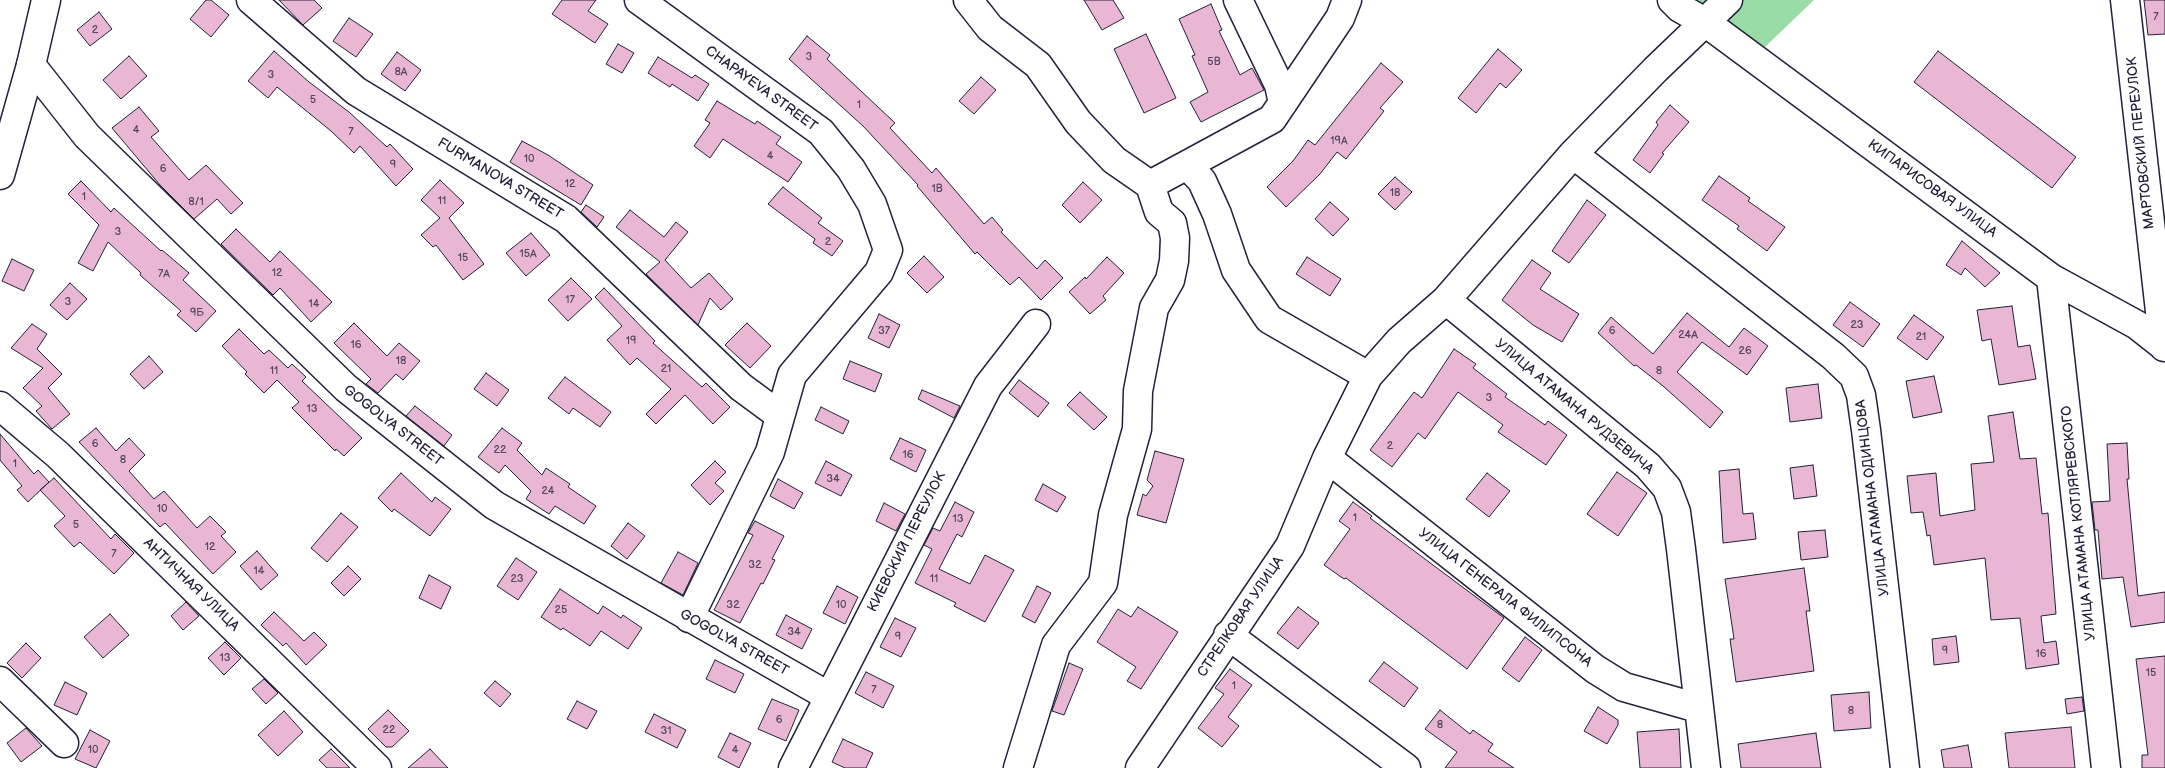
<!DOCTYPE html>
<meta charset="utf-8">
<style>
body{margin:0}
canvas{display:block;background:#fff}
</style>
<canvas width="2165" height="768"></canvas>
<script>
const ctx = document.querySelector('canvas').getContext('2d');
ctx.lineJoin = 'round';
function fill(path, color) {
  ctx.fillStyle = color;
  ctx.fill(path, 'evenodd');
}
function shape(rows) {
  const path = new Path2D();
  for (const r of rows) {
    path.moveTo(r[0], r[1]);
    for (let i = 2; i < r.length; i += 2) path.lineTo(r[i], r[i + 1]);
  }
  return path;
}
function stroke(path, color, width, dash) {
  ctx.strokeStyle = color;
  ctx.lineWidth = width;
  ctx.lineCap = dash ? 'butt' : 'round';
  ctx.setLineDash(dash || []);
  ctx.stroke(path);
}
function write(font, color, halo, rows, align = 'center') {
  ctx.font = font + ' "Balsamiq Sans",sans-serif';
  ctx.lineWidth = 4;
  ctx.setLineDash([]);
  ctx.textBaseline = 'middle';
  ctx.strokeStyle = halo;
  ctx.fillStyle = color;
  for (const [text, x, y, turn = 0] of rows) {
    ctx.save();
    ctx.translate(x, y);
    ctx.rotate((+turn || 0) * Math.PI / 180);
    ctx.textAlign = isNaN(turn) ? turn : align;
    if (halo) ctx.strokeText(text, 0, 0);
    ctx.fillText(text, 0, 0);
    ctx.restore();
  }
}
const green = shape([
 [1693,0,1814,0,1765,47,1752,42]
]);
const building = shape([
 [206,0,211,0,229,15,211,37,190,19,206,0],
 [279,0,314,0,322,8,303,25,279,0],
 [562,0,596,0,588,11,608,24,595,43,552,14,562,0],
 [1084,0,1113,0,1124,18,1102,30,1084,0],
 [2144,0,2165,0,2165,34,2148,35,2144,0],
 [1211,4,1222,30,1219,31,1240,75,1252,68,1264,90,1201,122,1190,102,1208,92,1192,56,1195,55,1179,19,1211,4],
 [99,12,112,29,90,46,77,30,99,12],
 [349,18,373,34,356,57,333,41,349,18],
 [1146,34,1176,98,1144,113,1114,49,1146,34],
 [807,36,830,55,827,59,895,123,890,128,932,173,936,168,984,224,992,217,1003,230,1001,232,1037,269,1045,260,1063,278,1041,300,1019,277,1010,285,977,252,975,254,917,186,918,185,863,126,789,59,807,36],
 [618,44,634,53,622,73,606,64,618,44],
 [1498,49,1522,70,1506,88,1500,83,1476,113,1458,98,1498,49],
 [274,51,309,82,349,112,387,147,390,144,413,169,396,186,360,146,354,153,331,131,277,87,268,98,248,81,274,51],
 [1938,51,2076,157,2052,188,1914,82,1938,51],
 [397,52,421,70,405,91,381,74,397,52],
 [129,56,147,76,121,99,103,80,129,56],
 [658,57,692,78,695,75,709,84,698,101,672,84,670,87,648,73,658,57],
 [1381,63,1403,82,1380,108,1384,111,1346,159,1337,152,1320,174,1286,207,1267,187,1293,161,1308,140,1315,145,1381,63],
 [981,77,996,90,974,114,959,101,981,77],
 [717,101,755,124,757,121,781,137,776,144,802,162,788,182,723,139,710,158,694,146,710,123,705,120,717,101],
 [1670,105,1689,122,1662,153,1664,154,1650,173,1633,160,1658,125,1656,122,1670,105],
 [139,107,159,131,151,137,189,180,206,165,243,203,231,214,217,199,194,219,160,185,112,128,139,107],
 [522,141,548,155,593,185,581,205,510,162,522,141],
 [1719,176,1750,198,1748,201,1785,227,1767,251,1737,229,1739,226,1702,200,1719,176],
 [1395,177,1412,192,1395,210,1378,194,1395,177],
 [440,180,464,203,449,218,484,264,463,280,436,245,433,247,421,235,440,218,421,200,440,180],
 [81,181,111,212,114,208,161,251,162,250,189,273,183,280,216,311,196,332,177,315,181,311,140,275,141,273,108,242,93,271,78,263,99,225,68,194,81,181],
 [1083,182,1102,200,1080,223,1062,205,1083,182],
 [783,187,822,218,818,223,843,241,832,256,813,243,815,239,768,204,783,187],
 [1587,200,1606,215,1569,263,1552,251,1587,200],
 [1330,202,1349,219,1333,236,1315,219,1330,202],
 [586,205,604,217,597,227,581,212,586,205],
 [630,210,664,237,676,222,688,232,665,260,691,288,709,273,733,299,721,310,710,298,698,325,646,274,660,262,616,227,630,210],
 [236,229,270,262,280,251,332,302,311,322,280,288,273,295,221,244,236,229],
 [531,233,550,255,526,276,506,253,531,233],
 [1962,241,2000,273,1985,287,1965,268,1961,275,1946,265,1962,241],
 [924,256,944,277,927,293,907,273,924,256],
 [1107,257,1124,273,1103,296,1106,300,1090,314,1069,292,1085,277,1086,279,1107,257],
 [1307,257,1341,279,1330,296,1296,274,1307,257],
 [12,259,34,270,24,291,2,281,12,259],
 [1532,260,1551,273,1540,289,1579,314,1562,342,1533,325,1502,300,1532,260],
 [571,278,592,299,568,321,548,300,571,278],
 [70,283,87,299,67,320,50,305,70,283],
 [604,288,655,341,653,343,702,387,706,383,730,407,713,424,685,395,656,424,646,414,671,389,637,358,630,365,607,340,622,326,595,297,604,288],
 [1850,302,1880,324,1863,347,1833,325,1850,302],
 [2012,306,2018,347,2030,345,2036,379,1999,385,1991,339,1982,341,1977,310,2012,306],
 [1687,313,1729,347,1744,328,1768,346,1747,375,1702,342,1677,372,1723,412,1710,428,1663,386,1636,365,1634,366,1598,333,1611,317,1653,354,1687,313],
 [879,314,900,325,889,348,868,338,879,314],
 [1914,315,1944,337,1927,360,1897,338,1914,315],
 [354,323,387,356,399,343,420,361,403,380,396,374,378,393,366,384,371,379,334,343,354,323],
 [747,323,771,346,750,368,725,345,747,323],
 [32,324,47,334,37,349,62,374,48,388,70,414,52,429,36,411,42,406,23,388,43,368,11,348,32,324],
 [239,329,264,354,269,350,288,368,292,364,306,377,302,381,362,438,344,456,336,449,335,451,292,408,299,402,277,380,264,393,245,374,247,372,222,346,239,329],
 [1454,349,1476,364,1473,368,1507,394,1505,397,1545,425,1548,421,1567,435,1546,465,1498,432,1503,425,1458,392,1425,439,1418,433,1392,467,1370,450,1414,392,1422,398,1454,349],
 [149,356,163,372,144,389,130,374,149,356],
 [850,361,882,374,875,392,843,379,850,361],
 [486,373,509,390,497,406,474,389,486,373],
 [1934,376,1942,412,1913,418,1906,381,1934,376],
 [565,377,611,412,600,427,573,408,569,414,548,398,565,377],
 [1019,380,1049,403,1038,417,1009,393,1019,380],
 [1818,384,1822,418,1790,422,1786,388,1818,384],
 [922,390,960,406,954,418,918,399,922,390],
 [1080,392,1107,417,1094,430,1067,405,1080,392],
 [415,406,452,435,444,446,406,416,415,406],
 [821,407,849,421,843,434,815,420,821,407],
 [2013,412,2020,459,2036,458,2042,514,2048,513,2056,614,2041,616,2044,643,2056,641,2059,664,2026,669,2020,618,1991,620,1985,558,1934,565,1930,535,1927,536,1923,512,1911,513,1907,476,1936,473,1940,516,1975,510,1971,464,1994,462,1988,416,2013,412],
 [96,428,116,451,129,438,145,455,129,471,154,499,164,491,197,528,210,516,226,532,221,536,236,552,213,574,165,523,160,527,79,442,96,428],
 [502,428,522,443,517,450,542,475,546,468,570,484,568,487,596,506,584,524,555,506,549,514,526,499,531,491,505,465,499,473,478,457,502,428],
 [0,434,34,474,38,470,49,482,28,502,17,490,22,486,0,460,0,434],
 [900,438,926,450,916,472,890,459,900,438],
 [2127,443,2129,479,2127,479,2138,596,2165,592,2165,622,2131,627,2123,577,2102,579,2098,530,2095,530,2092,502,2110,501,2107,444,2127,443],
 [1155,451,1184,459,1166,523,1137,515,1143,494,1146,496,1153,486,1147,480,1155,451],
 [715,461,726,472,715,483,724,491,710,505,691,485,715,461],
 [826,461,852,475,841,496,815,483,826,461],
 [1813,465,1817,496,1794,499,1790,468,1813,465],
 [1739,469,1743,514,1753,513,1756,539,1723,543,1719,471,1739,469],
 [1617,472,1647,493,1618,536,1587,514,1617,472],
 [401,473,432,502,435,497,451,509,430,536,394,509,392,512,378,498,401,473],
 [1487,473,1510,491,1489,517,1466,499,1487,473],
 [54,478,111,539,115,534,134,553,114,574,80,542,74,547,54,526,65,516,40,490,54,478],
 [778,479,803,493,794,509,770,496,778,479],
 [1043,484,1066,497,1057,512,1035,500,1043,484],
 [955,502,974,512,962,537,957,534,939,569,970,584,985,555,1014,570,985,622,954,606,956,603,915,583,932,549,924,545,933,528,940,531,955,502],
 [1353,502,1372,516,1370,518,1504,618,1467,669,1346,578,1344,579,1324,565,1350,529,1339,521,1353,502],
 [884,503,905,514,896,531,876,521,884,503],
 [341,513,358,527,327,562,311,548,341,513],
 [755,521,784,536,772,559,775,560,763,584,761,583,740,623,714,610,753,535,748,533,755,521],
 [628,523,645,536,627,559,611,546,628,523],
 [1825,530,1828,557,1801,560,1798,532,1825,530],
 [257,551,278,575,261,590,240,566,257,551],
 [678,552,698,563,683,595,661,583,678,552],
 [516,558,537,572,518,600,497,586,516,558],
 [348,566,361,579,344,596,331,583,348,566],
 [1804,568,1810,611,1806,611,1814,671,1736,682,1730,639,1734,639,1725,579,1804,568],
 [429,575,451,587,441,609,419,598,429,575],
 [837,586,858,597,845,624,823,613,837,586],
 [1037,586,1051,593,1035,623,1022,616,1037,586],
 [560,589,598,614,603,606,621,618,623,615,642,628,628,649,601,631,590,646,563,628,561,630,541,617,560,589],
 [186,602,199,616,183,630,171,616,186,602],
 [1138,607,1178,632,1141,689,1127,681,1136,667,1097,642,1118,609,1131,617,1138,607],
 [1298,607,1319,623,1298,649,1277,633,1298,607],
 [274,612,304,641,314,632,327,645,306,665,286,643,283,646,261,625,274,612],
 [110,614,129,635,103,658,84,637,110,614],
 [786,615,812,629,802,649,776,635,786,615],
 [895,618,916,628,901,657,880,647,895,618],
 [1956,636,1959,662,1934,665,1932,639,1956,636],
 [1525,637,1542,650,1519,682,1502,669,1525,637],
 [225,642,241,658,224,675,208,658,225,642],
 [26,643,41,658,22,678,7,663,26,643],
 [2165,656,2165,768,2142,768,2142,755,2148,755,2136,659,2165,656],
 [715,660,744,674,735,693,706,679,715,660],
 [1384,662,1418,688,1404,707,1369,681,1384,662],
 [1069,663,1083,669,1064,715,1052,711,1069,663],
 [1230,669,1252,685,1228,717,1239,726,1222,747,1198,728,1224,694,1215,688,1230,669],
 [866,672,894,686,883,708,855,693,866,672],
 [264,679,278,693,266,704,252,689,264,679],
 [495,681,511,694,500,707,484,693,495,681],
 [65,682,87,693,77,715,54,705,65,682],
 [1869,692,1871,728,1834,731,1831,695,1869,692],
 [2082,697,2084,711,2067,714,2065,699,2082,697],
 [772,699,799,710,786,741,758,729,772,699],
 [577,701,597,711,587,729,567,719,577,701],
 [1598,707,1618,720,1618,725,1607,744,1584,731,1598,707],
 [388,710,409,731,392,747,386,747,368,729,388,710],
 [1440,710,1470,734,1473,730,1493,744,1488,751,1514,768,1445,768,1457,752,1425,729,1440,710],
 [284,711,303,732,278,756,258,735,284,711],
 [654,714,686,730,677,748,645,732,654,714],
 [2071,727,2075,768,2009,768,2005,733,2071,727],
 [26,728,42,746,21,762,7,743,26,728],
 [1679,729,1681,768,1640,768,1637,732,1679,729],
 [90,730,110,741,96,768,75,759,90,730],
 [730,733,751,743,739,768,718,757,730,733],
 [1816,733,1821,768,1741,768,1738,744,1816,733],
 [843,739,873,753,866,768,845,768,832,762,843,739],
 [1968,745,1972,768,1944,768,1941,750,1968,745],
 [331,749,350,768,327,768,319,760,331,749],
 [430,749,448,768,408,768,430,749]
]);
const minor = shape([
 [251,0,356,91,566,219,741,387,779,415],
 [639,0,821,132,851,169,872,204,888,250,879,272,792,375,770,452,689,618],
 [968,0,990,28,1038,65,1078,122,1114,160,1150,185],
 [1238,0,1279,85,1283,103],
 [1672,0,1680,8,1705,22,2051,278,2137,325,2165,347],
 [2125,0,2164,347],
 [31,65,87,136,346,388,494,505,828,696],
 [1573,154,1833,356,1854,376,1861,395,1866,430,1905,768],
 [1187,165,1202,181,1217,214,1236,270,1269,319,1368,376],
 [1150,185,1272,119,1340,18,1347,0],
 [2051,278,2106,768],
 [1446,300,1648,466,1667,488,1676,512,1681,549,1706,768],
 [0,406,58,455,377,768],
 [1327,458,1595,669,1624,687,1698,708],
 [1228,635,1406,768],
 [0,681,64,743],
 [793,768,988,386,1036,324],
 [1018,768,1056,645,1103,583,1113,515,1137,429,1138,391,1154,308,1170,280,1174,261,1175,238,1172,223,1159,212,1150,185],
 [1140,768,1290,546,1327,458,1368,376,1399,341,1446,300,1573,154,1656,69,1728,0]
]);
const major = shape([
 [0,175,31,65,46,0]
]);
const numberNames = [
 ["7",2156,17],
 ["2",95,30],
 ["3",809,57],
 ["5В",1214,62],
 ["8А",401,72],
 ["3",271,75],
 ["5",313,100],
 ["1",859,105],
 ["4",136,130],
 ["7",351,132],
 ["19А",1339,141],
 ["4",770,156],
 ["10",529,159],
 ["9",393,165],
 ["6",163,169],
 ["12",570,184],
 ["1В",937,189],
 ["18",1395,193],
 ["1",84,197],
 ["11",442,201],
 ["8/1",196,202],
 ["3",118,232],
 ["2",828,242],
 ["15А",528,254],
 ["15",463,258],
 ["12",277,273],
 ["7А",164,274],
 ["17",570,300],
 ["3",68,302],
 ["14",314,304],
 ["9Б",197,313],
 ["23",1857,325],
 ["37",884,331],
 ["6",1612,331],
 ["24А",1688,335],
 ["21",1921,337],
 ["19",631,341],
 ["16",356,345],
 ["26",1745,351],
 ["18",401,361],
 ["21",666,369],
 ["11",274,371],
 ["8",1659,371],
 ["3",1489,398],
 ["13",312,409],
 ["6",95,444],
 ["2",1390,446],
 ["22",500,450],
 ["16",908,455],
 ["8",123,460],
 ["1",15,464],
 ["34",833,479],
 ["24",548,491],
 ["10",162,509],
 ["1",1355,518],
 ["13",958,519],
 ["5",76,525],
 ["12",210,547],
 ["7",114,554],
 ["32",755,565],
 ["14",259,571],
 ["23",517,579],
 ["11",934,579],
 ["32",733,605],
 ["10",841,605],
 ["25",561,610],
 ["34",794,632],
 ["9",898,637],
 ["9",1945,651],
 ["16",2041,654],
 ["13",225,658],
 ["15",2151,673],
 ["1",1234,686],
 ["7",874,690],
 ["8",1851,711],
 ["6",779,720],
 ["8",1440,725],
 ["22",389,730],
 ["31",666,731],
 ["10",93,750],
 ["4",735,750]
];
const streetNames = [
 ["CHAPAYEVA STREET",761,89,36],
 ["МАРТОВСКИЙ ПЕРЕУЛОК",2141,143,-96],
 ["FURMANOVA STREET",500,179,31],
 ["КИПАРИСОВАЯ УЛИЦА",1932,189,36],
 ["УЛИЦА АТАМАНА РУДЗЕВИЧА",1574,407,40],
 ["GOGOLYA STREET",393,426,38],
 ["УЛИЦА АТАМАНА ОДИНЦОВА",1873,498,-97],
 ["УЛИЦА АТАМАНА КОТЛЯРЕВСКОГО",2079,523,-96],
 ["КИЕВСКИЙ ПЕРЕУЛОК",907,542,-63],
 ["АНТИЧНАЯ УЛИЦА",191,585,44],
 ["УЛИЦА ГЕНЕРАЛА ФИЛИПСОНА",1505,598,38],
 ["СТРЕЛКОВАЯ УЛИЦА",1241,617,-56],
 ["GOGOLYA STREET",734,643,29]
];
fill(green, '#9adca7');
fill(building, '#e9b6d3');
stroke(building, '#22223b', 1);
stroke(minor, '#22223b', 31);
stroke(major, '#22223b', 31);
stroke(minor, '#fff', 28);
stroke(major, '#fff', 28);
write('11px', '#544761', null, numberNames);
write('14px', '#22223b', '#fff', streetNames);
</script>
